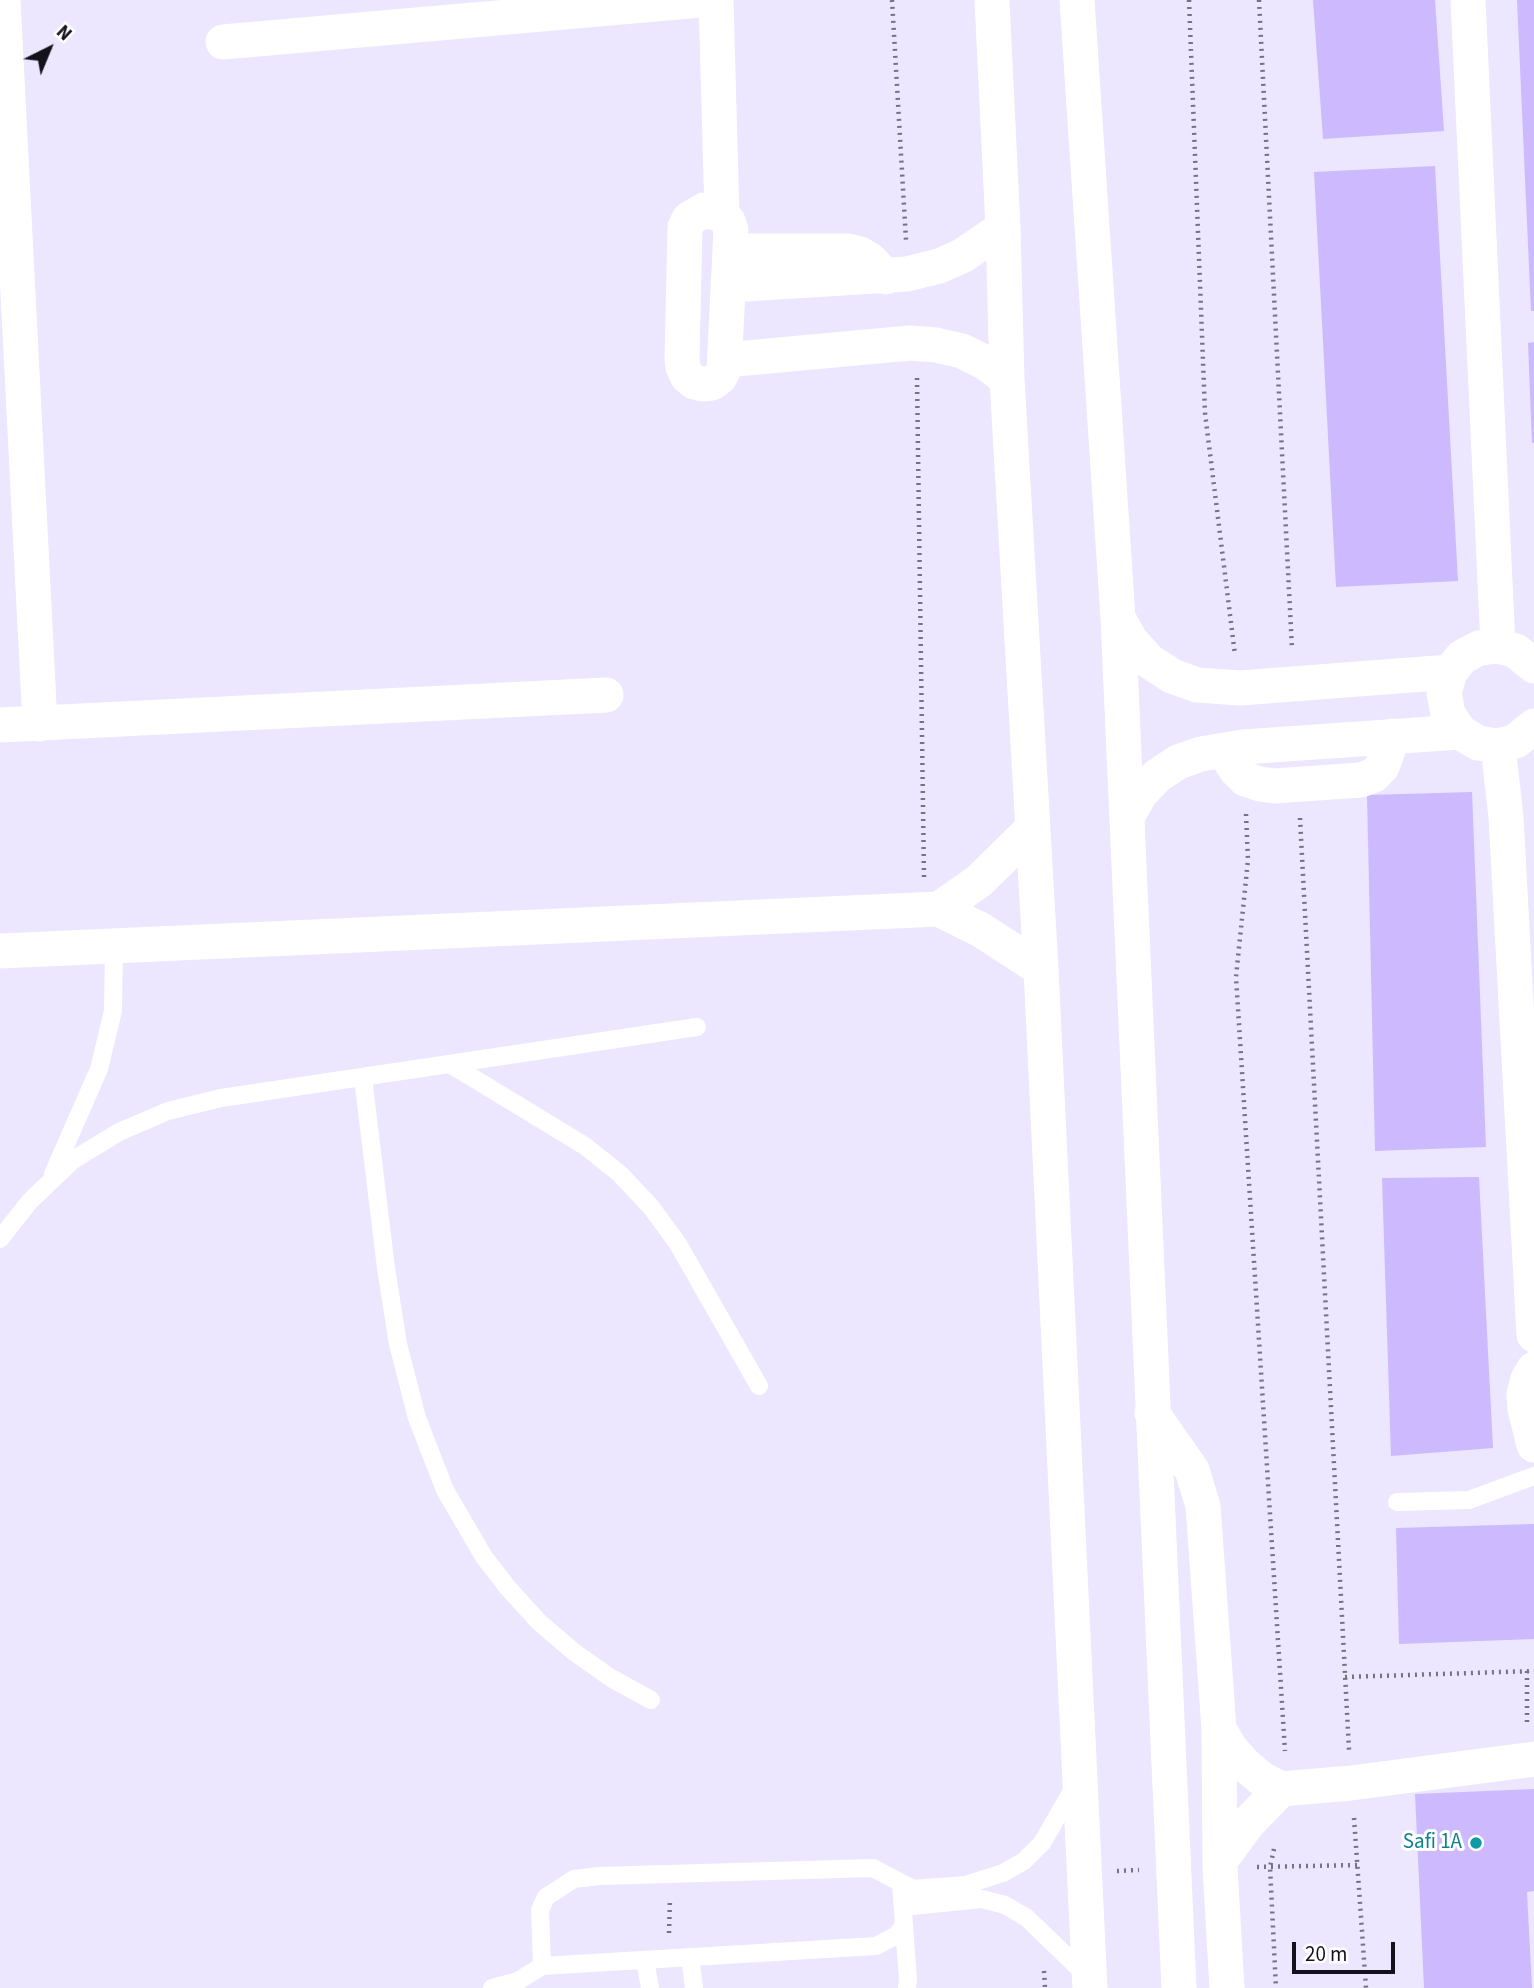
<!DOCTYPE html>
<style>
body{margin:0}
#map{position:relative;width:1534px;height:1988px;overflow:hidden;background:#ece6fe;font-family:"Source Sans 3",sans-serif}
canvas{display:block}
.north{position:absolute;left:14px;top:14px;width:70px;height:70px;-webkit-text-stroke:5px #fff;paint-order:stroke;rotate:43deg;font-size:19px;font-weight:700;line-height:28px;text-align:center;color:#13111a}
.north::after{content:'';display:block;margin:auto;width:24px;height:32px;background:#13111a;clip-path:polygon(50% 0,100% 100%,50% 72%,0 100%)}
.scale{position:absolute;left:1292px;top:1942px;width:103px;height:32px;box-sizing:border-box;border:4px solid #13111a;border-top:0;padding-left:9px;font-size:21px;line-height:24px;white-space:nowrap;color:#13111a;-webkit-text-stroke:5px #fff;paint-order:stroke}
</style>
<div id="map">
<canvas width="1534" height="1988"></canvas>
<div class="north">N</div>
<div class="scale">20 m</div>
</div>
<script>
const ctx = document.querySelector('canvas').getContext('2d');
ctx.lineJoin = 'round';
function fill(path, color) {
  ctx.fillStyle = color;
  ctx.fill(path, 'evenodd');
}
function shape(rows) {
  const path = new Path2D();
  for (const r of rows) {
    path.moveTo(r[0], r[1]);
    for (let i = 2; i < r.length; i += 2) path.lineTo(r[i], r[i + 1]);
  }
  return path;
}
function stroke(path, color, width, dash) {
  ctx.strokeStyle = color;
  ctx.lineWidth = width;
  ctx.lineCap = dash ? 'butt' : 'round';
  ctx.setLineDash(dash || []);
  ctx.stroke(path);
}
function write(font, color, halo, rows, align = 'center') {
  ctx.font = font + ' "Source Sans 3",sans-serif';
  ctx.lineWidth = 6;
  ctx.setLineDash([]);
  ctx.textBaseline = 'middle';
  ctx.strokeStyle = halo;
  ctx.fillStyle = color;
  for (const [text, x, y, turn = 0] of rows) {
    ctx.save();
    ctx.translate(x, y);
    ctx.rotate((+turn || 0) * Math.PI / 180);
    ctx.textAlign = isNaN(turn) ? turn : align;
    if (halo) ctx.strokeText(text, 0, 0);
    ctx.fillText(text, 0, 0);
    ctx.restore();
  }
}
const building = shape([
 [1313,0,1435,0,1444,131,1323,139],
 [1517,0,1534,0,1534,311,1531,311],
 [1435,166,1458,581,1336,587,1314,172],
 [1534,342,1534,443,1532,443,1528,343],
 [1472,792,1486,1147,1375,1151,1367,795],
 [1479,1177,1493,1448,1391,1456,1382,1178],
 [1534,1524,1534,1639,1399,1644,1396,1528],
 [1534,1789,1534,1891,1527,1892,1532,1988,1424,1988,1415,1794]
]);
const path = shape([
 [892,0,906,240],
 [1189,0,1205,413,1235,655],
 [1259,0,1292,649],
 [917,378,924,877],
 [1246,814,1248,860,1236,977,1285,1751],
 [1300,818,1349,1750],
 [1527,1671,1527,1727],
 [1345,1677,1534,1671],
 [1354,1818,1366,1988],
 [1274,1849,1270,1867,1276,1988],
 [1257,1867,1357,1865],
 [1117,1871,1139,1870],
 [669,1933,670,1899],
 [1044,1971,1045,1988]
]);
const service = shape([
 [450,1064,585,1146,620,1174,651,1207,678,1244,759,1386],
 [363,1078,386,1268,398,1344,417,1418,445,1490,484,1557,508,1588,539,1622,574,1652,611,1678,651,1700],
 [53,1174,99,1069,113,1011,114,947],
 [0,1239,30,1201,73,1160,119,1132,168,1111,221,1098,697,1027],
 [1397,1502,1469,1500,1534,1476],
 [903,1907,982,1899,1005,1905,1027,1918,1088,1977],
 [904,1925,908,1981,907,1988],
 [690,1957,694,1988],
 [645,1960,650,1988],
 [542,1966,540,1910,546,1897,574,1879,599,1876,873,1868,913,1889,965,1885,1003,1873,1024,1861,1042,1843,1076,1784],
 [492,1988,518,1981,542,1966,876,1946,897,1935,904,1925,901,1884]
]);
const minor = shape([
 [3,0,40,724],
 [716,0,722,215],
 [992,0,1003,228,1007,379,1041,969,1090,1988],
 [1077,0,1118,618,1179,1988],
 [1468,0,1498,646],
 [223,42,701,0],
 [704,210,722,215,728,221,731,230,724,369,720,377,712,383,703,384,694,382,687,376,683,367,682,358,685,227,689,219,704,210],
 [731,251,848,251,860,254,870,260,886,277],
 [729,285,907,274,939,266,962,256,1003,228],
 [725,360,910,343,936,345,962,351,986,363,1007,379],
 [1118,618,1131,641,1149,661,1172,676,1197,685,1240,688,1450,672],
 [1534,666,1516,651,1498,646,1479,648,1462,657,1450,672,1444,693,1448,714,1460,732,1478,743,1498,746,1516,741,1534,726],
 [0,725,606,695],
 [1498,746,1506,817,1534,1335],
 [1224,751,1236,770,1245,779,1260,784,1274,786,1361,780,1374,775,1382,767,1393,736],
 [1128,815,1140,794,1157,776,1178,762,1201,754,1243,747,1460,732],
 [939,909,979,881,1032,829],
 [0,951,939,909,981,930,1041,969],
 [1534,1369,1528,1379,1524,1394,1525,1409,1534,1445],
 [1152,1413,1192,1470,1203,1506,1219,1729,1220,1868,1227,1988],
 [1219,1729,1230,1748,1245,1765,1262,1779,1281,1789,1351,1783,1534,1759],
 [1220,1861,1248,1823,1281,1789]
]);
const markers = [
 [1476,1843,7,"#0f9aa8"]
];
const cultureNames = [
 ["Safi 1A",1462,1843]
];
fill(building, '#cdb9fd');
stroke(path, '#767282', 4.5, [2, 5]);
stroke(service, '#fff', 18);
stroke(minor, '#fff', 35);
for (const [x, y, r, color] of markers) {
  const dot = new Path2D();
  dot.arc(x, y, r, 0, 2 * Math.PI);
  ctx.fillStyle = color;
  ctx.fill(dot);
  stroke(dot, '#fff', 2.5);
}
write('21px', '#0d838f', '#fff', cultureNames, 'right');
</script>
